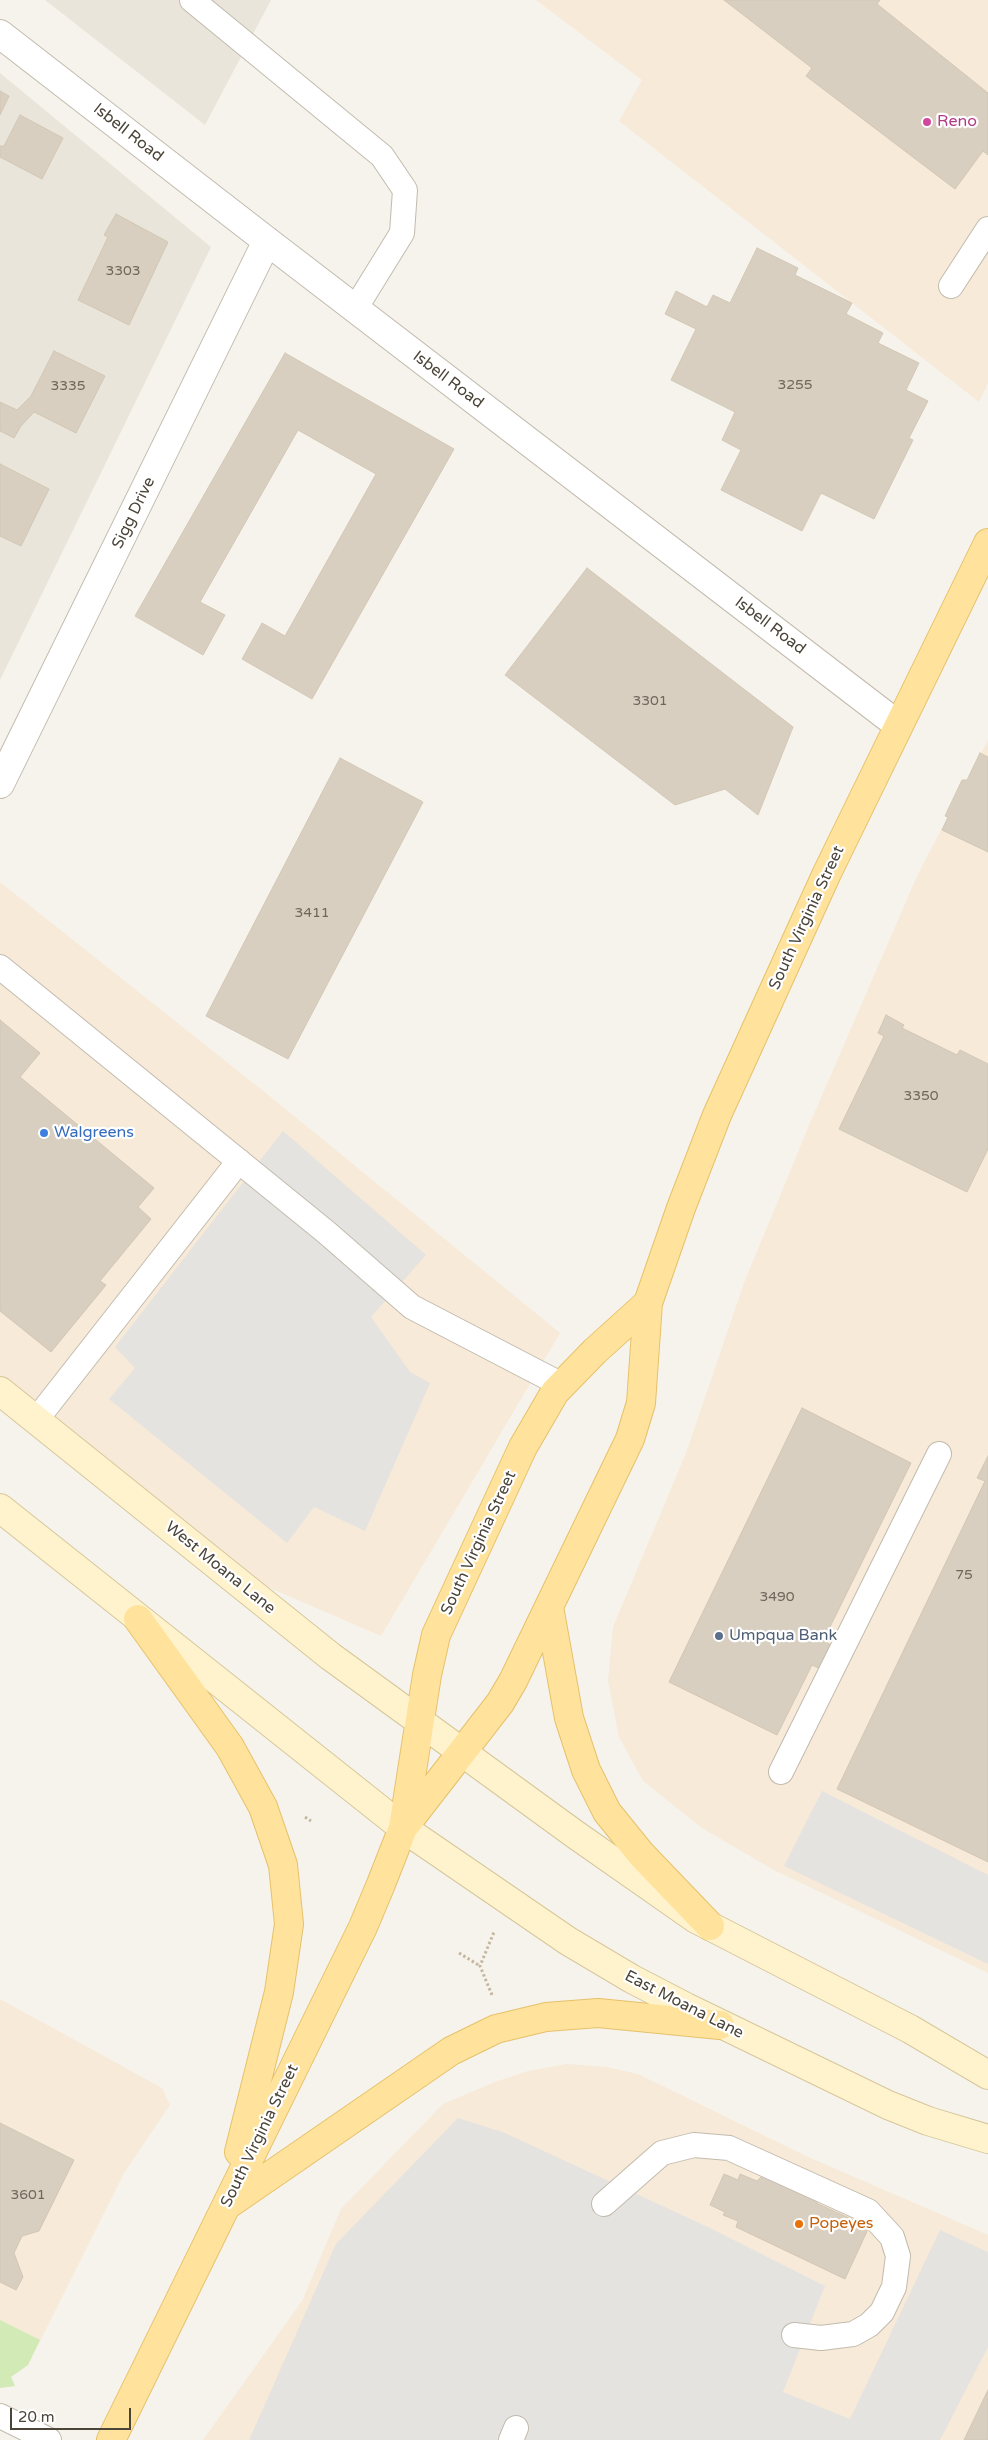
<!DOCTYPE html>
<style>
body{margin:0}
#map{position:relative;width:988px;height:2440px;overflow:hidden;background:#f6f3ec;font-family:"Varela Round",sans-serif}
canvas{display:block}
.scale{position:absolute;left:10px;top:2408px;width:121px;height:22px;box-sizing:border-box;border:2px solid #4b4439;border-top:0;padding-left:6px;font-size:15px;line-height:18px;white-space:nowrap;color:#4b4439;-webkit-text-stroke:4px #fff;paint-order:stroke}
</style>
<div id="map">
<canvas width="988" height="2440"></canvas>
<div class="scale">20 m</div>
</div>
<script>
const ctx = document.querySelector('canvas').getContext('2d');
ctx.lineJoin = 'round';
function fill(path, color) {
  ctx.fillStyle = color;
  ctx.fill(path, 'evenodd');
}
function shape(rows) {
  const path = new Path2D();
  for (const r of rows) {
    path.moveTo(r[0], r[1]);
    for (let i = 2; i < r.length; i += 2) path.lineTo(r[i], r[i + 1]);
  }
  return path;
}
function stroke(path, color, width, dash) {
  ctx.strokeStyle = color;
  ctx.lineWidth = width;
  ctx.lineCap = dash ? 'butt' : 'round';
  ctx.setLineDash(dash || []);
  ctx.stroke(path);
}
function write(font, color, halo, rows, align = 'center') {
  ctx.font = font + ' "Varela Round",sans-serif';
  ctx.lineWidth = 4.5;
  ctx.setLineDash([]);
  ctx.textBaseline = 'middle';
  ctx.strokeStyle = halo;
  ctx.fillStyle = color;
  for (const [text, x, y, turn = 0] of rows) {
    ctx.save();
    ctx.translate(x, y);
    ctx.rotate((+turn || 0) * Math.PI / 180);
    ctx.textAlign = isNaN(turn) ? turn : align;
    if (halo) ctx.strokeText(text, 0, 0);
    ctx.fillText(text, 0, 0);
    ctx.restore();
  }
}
const residential = shape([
 [45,0,271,0,205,125],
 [0,73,211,247,0,680]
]);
const commercial = shape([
 [536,0,988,0,988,383,979,402,619,121,642,80],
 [988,740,988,1973,772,1869,702,1828,643,1781,619,1737,608,1681,613,1627,686,1453,744,1283,810,1123,918,874],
 [0,882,272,1098,560,1333,381,1636,263,1585,0,1382],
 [0,1999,162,2088,170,2105,124,2173,28,2365,11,2377,15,2386,0,2388],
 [567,2064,606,2067,638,2074,806,2156,988,2235,988,2440,203,2440,302,2301,341,2209,443,2104,495,2082,528,2071]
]);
const green = shape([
 [0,2320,40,2340,28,2365,11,2377,15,2386,0,2388]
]);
const parking = shape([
 [283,1131,426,1255,371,1317,410,1372,430,1383,365,1531,314,1507,287,1543,109,1399,135,1368,115,1347],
 [822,1791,988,1875,988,1964,784,1866],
 [458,2118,505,2133,710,2228,825,2286,783,2392,850,2419,940,2230,988,2252,988,2347,940,2440,249,2440,336,2244]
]);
const building = shape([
 [724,0,880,0,877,4,988,93,988,155,983,151,955,189,806,76,812,68,724,0],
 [0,91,9,96,0,115,0,91],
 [20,115,63,138,42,179,0,157,0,146,4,146,20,115],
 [116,214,168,242,129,325,78,300,108,237,104,235,116,214],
 [757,248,798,268,795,275,852,303,846,314,883,333,878,343,919,363,906,390,928,401,909,438,913,440,874,519,821,493,802,531,721,490,741,450,722,440,735,412,671,380,696,329,665,314,676,291,707,307,713,295,730,303,757,248],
 [54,351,105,376,76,433,34,412,21,426,14,438,0,431,0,402,17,410,31,396,54,351],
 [285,353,454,449,312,699,242,659,262,623,285,636,376,474,298,430,200,602,225,615,203,655,135,616,285,353],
 [0,464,49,489,21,546,0,536,0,464],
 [587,568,793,727,758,815,725,789,675,805,505,675,587,568],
 [980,753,988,757,988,852,942,830,948,817,945,816,962,780,967,780,980,753],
 [340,758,423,802,288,1059,206,1016,340,758],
 [886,1015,904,1025,902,1028,957,1055,960,1050,988,1064,988,1149,967,1192,839,1129,884,1036,878,1033,886,1015],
 [0,1020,40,1053,20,1077,154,1188,138,1207,151,1219,100,1281,106,1285,51,1352,0,1311,0,1020],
 [802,1408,911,1463,823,1641,850,1654,838,1678,812,1665,777,1735,669,1682,802,1408],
 [988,1456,988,1862,837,1789,985,1481,977,1478,988,1456],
 [0,2123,74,2160,39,2231,22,2236,14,2253,23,2277,16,2290,0,2282,0,2123],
 [765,2173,819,2198,816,2203,869,2227,845,2279,736,2227,738,2221,723,2215,725,2212,710,2205,724,2174,738,2180,740,2174,757,2181,765,2173],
 [988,2390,988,2440,964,2440,988,2390]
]);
const path = shape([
 [305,1817,311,1821],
 [459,1953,480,1966],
 [492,1995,480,1966,494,1932]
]);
const lane = shape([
 [192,0,382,156,405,190,402,233,355,309],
 [951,286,988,229],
 [0,967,326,1232,412,1307,562,1385],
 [36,1420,239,1161],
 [781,1772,939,1454],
 [604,2204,662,2153,694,2145,729,2148,868,2211,892,2237,898,2256,894,2287,882,2312,869,2325,853,2334,821,2338,794,2335],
 [0,2416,49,2440],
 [511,2440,516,2428]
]);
const street = shape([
 [0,34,267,241,898,725],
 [0,784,267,241]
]);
const secondary = shape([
 [0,1391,330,1656,576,1835,696,1919,910,2029,988,2075],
 [0,1508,403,1828,568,1941,632,1979,686,2007,888,2105,928,2121,988,2139]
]);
const primary = shape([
 [549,1607,569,1718,586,1770,607,1812,641,1854,710,1926],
 [138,1619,230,1747,263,1807,283,1865,289,1924,279,1992,239,2152],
 [403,1828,500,1703,513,1681,630,1439,641,1403,648,1303,681,1208,717,1115,827,873,988,543],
 [226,2206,451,2051,496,2029,546,2017,598,2013,720,2025],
 [111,2440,363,1927,381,1884,403,1828,427,1675,436,1635,523,1447,555,1392,595,1351,648,1303]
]);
const markers = [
 [927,122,5,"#d1479c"],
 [44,1133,5,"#3f7fe0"],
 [719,1636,5,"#5c6f8a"],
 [799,2224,5,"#e8710a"]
];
const numberNames = [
 ["3303",123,271],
 ["3255",795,385],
 ["3335",68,386],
 ["3301",650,701],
 ["3411",312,913],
 ["3350",921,1096],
 ["75",964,1575],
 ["3490",777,1597],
 ["3601",28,2195]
];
const hotelNames = [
 ["Reno",937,122]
];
const streetNames = [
 ["Isbell Road",128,133,38],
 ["Isbell Road",448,380,37],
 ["Sigg Drive",134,513,-64],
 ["Isbell Road",770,626,37],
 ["South Virginia Street",807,918,-65],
 ["South Virginia Street",479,1543,-65],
 ["West Moana Lane",220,1568,39],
 ["East Moana Lane",684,2005,27],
 ["South Virginia Street",260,2136,-64]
];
const shopNames = [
 ["Walgreens",54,1133]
];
const serviceNames = [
 ["Umpqua Bank",729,1636]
];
const foodNames = [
 ["Popeyes",809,2224]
];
fill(residential, '#eae5da');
fill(commercial, '#f7ead8');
fill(green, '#d2eab5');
fill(parking, '#e5e3e0');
fill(building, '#d8cfc1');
stroke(building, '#d3c7b4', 1);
stroke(lane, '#c2bbae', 26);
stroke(street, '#c2bbae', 30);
stroke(secondary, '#d6c79b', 30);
stroke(primary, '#e6c16a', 30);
stroke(path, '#c4b79f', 3, [2.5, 2.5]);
stroke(lane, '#fff', 24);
stroke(street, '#fff', 28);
stroke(secondary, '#fff3cd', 28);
stroke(primary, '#ffe39c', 28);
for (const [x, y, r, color] of markers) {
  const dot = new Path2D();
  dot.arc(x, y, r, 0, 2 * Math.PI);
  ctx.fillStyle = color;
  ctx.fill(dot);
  stroke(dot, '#fff', 2);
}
write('14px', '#6e675b', null, numberNames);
write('16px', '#b23c85', '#fff', hotelNames, 'left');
write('16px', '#4b4439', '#fff', streetNames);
write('16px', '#366cbe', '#fff', shopNames, 'left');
write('16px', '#4e5e75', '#fff', serviceNames, 'left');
write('16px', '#c56008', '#fff', foodNames, 'left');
</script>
